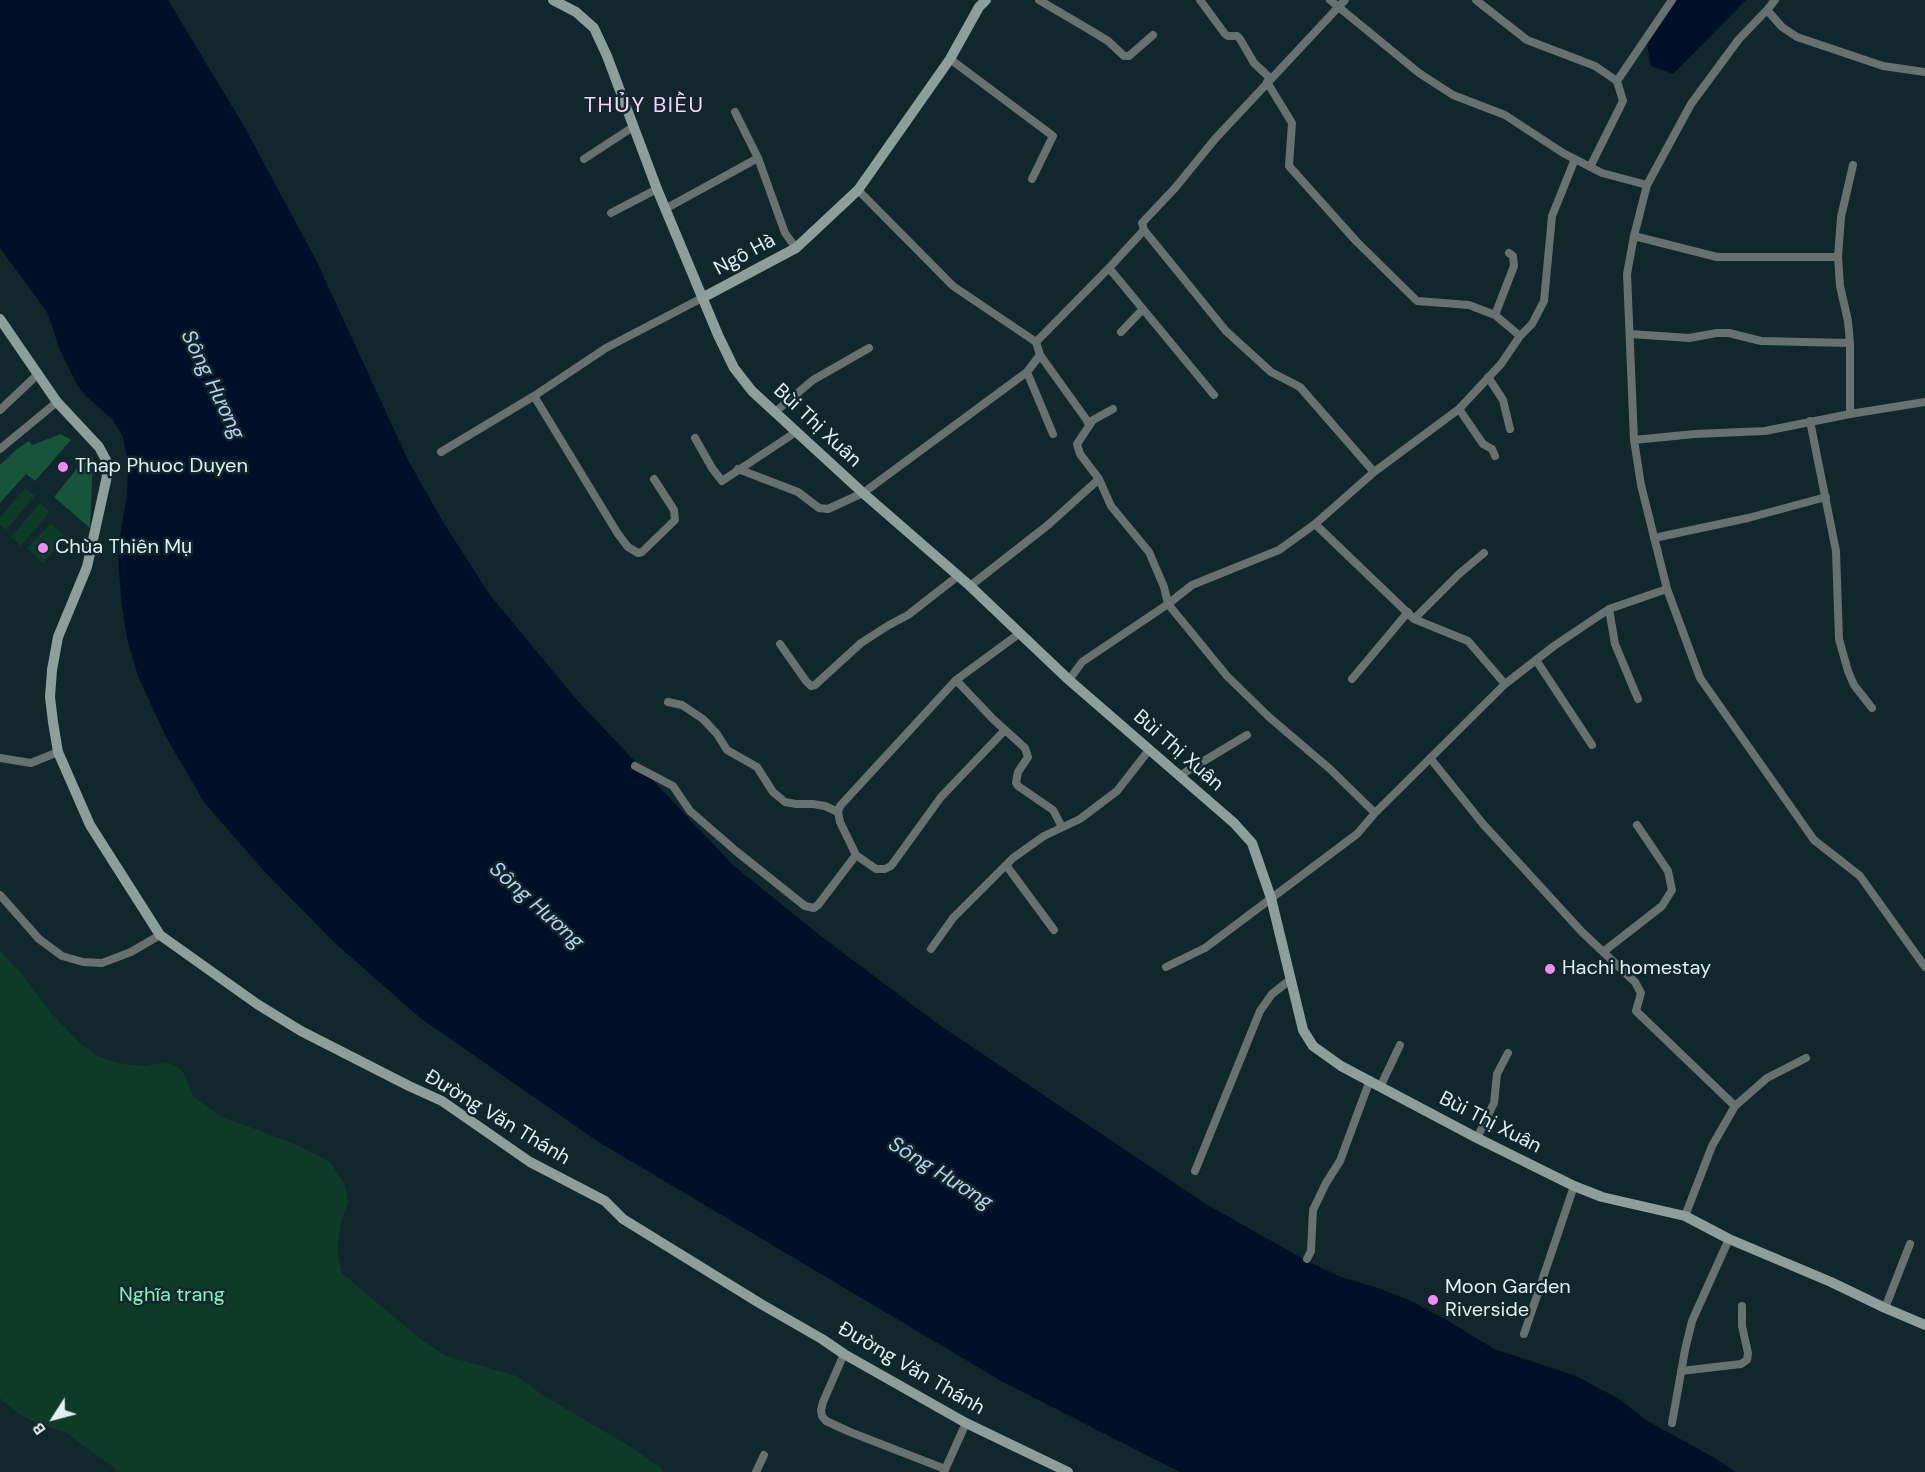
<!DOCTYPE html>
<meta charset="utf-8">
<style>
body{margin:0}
#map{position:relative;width:1925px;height:1472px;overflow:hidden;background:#10272b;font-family:"DM Sans",sans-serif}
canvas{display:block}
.north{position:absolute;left:24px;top:1388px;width:60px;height:60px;-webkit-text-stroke:4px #10272b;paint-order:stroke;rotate:234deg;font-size:16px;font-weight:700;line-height:24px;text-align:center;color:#e1eff1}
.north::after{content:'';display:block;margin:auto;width:21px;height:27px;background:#e1eff1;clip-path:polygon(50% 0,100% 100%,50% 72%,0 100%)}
</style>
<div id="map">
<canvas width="1925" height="1472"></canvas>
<div class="north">B</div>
</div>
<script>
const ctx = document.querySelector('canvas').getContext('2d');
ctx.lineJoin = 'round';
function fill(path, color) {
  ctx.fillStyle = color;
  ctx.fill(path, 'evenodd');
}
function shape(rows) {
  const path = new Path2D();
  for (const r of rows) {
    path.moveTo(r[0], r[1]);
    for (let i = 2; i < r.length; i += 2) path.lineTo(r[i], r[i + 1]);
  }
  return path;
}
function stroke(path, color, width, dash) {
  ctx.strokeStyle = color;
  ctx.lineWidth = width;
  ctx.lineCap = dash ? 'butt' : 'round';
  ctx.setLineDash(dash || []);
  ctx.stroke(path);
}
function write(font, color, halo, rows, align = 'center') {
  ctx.font = font + ' "DM Sans",sans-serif';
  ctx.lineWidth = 5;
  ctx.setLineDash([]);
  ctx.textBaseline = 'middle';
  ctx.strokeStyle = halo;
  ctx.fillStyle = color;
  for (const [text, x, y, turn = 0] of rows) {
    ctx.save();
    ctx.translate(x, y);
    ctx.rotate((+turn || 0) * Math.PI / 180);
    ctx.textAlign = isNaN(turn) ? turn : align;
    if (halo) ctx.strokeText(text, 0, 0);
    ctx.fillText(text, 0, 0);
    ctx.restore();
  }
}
const green = shape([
 [25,488,35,496,6,530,0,525,0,517],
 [40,503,50,512,21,546,11,537],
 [51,523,66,537,43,563,27,548],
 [0,951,21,973,52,1014,80,1043,100,1057,118,1063,144,1066,166,1062,182,1070,193,1096,221,1117,250,1127,294,1144,330,1162,345,1185,348,1202,341,1222,337,1250,342,1273,419,1338,446,1356,517,1376,544,1396,631,1447,661,1468,663,1472,115,1472,116,1469,65,1432,32,1421,16,1412,0,1398]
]);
const forest = shape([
 [61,434,71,440,35,481,26,474,0,503,0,465,17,449,29,441,32,445],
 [88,455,93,458,90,528,54,497]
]);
const water = shape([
 [0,0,168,0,244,126,316,260,408,460,443,522,490,595,576,699,733,865,822,937,938,1024,1206,1204,1307,1261,1341,1277,1378,1288,1409,1300,1445,1319,1494,1349,1576,1376,1619,1399,1646,1420,1718,1460,1735,1472,1180,1472,1003,1382,597,1141,419,1017,336,944,263,870,204,802,166,737,138,676,127,639,122,606,119,571,118,549,127,495,128,464,123,437,113,420,85,395,77,385,60,350,47,312,0,248],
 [1676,0,1746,0,1673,74,1651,66,1647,44]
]);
const street = shape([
 [1039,0,1095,33,1108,41,1124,56,1129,56,1153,35],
 [1200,0,1225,34,1228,36,1237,36,1240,39,1254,63,1271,79],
 [1330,0,1419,73,1453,95,1505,115,1563,153,1602,173,1647,185],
 [1476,0,1527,40,1595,66,1617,81,1623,101,1590,167],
 [1767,10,1782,27,1797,37,1883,66,1925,72],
 [950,59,1053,136,1032,179],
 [1617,81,1672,0],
 [1267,82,1292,123,1289,166,1356,241,1417,301,1469,305,1495,315,1520,336,1501,364,1459,409,1374,472,1315,524],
 [735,112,758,158,785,233,796,248],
 [584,159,633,127],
 [858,190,953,286,1036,342],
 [665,209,758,158],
 [611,213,657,189],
 [1144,230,1226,331,1271,372,1300,387,1374,472],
 [1634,236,1717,257,1838,257],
 [1109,268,1214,395],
 [1495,315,1514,266,1513,256,1509,253],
 [1121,332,1143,309],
 [1630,334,1689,338,1717,333,1729,333,1761,341,1850,343],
 [1520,336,1532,324,1544,301,1552,216,1575,159],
 [1040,355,1086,419,1089,425],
 [1027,372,1053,434],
 [1488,377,1503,400,1510,429],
 [534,396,618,534,628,547,638,553,642,552,675,520,674,510,654,479],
 [1925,402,1850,414,1765,431,1695,434,1634,440,1641,485,1667,589,1700,678,1814,840,1860,876,1925,967],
 [1113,409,1093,420,1077,444,1080,454,1099,479,1111,506,1149,552,1164,587,1168,604,1227,676,1269,717,1330,769,1375,813],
 [1459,409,1483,444,1492,449,1495,456],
 [0,410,37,375],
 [775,412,813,380,869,348],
 [1850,414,1850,343,1848,321,1840,286,1838,257,1841,217,1853,165],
 [1810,421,1836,551,1839,639,1848,671,1854,685,1872,708],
 [695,438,712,468,722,481,796,432],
 [1634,440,1627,274,1634,236,1647,185,1691,104,1739,39,1767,10,1775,0],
 [0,449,57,402],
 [441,452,534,396,606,348,702,298],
 [738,469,798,492,819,508,828,509,863,493,1027,372,1040,355,1036,342,1109,268,1144,230,1142,223,1175,188,1215,139,1345,0],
 [1654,538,1748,518,1826,497],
 [970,586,1048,525,1099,479],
 [1609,609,1615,644,1638,699],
 [1414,619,1459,574,1484,553],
 [780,644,806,681,811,686,815,685,861,643,889,625,908,615,958,576],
 [1536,660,1592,745],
 [1352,679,1408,612],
 [956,680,993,719,1025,748,1028,757,1018,772,1016,783,1018,786,1053,810,1062,827],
 [1069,680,1082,662,1168,604,1192,585,1279,550,1315,524,1414,619,1468,641,1505,684],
 [668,702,682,705,703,719,717,734,727,750,757,767,773,792,785,802,796,804,813,804,825,806,838,812],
 [1005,730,941,797,891,866,885,869,876,869,856,855,840,822,838,812,840,806,956,680,1020,633],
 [0,758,31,763,58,752],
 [1430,758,1483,824,1582,932,1635,982,1641,993,1636,1011,1735,1106,1712,1146,1685,1216],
 [635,766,673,786,690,811,736,851,805,906,814,908,818,905,856,855],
 [1179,776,1247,735],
 [1006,865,1054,930],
 [0,895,39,939,62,956,83,962,102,963,131,952,160,935],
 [931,949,953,918,1013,858,1044,836,1080,819,1117,791,1149,750],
 [1603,952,1662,906,1672,890,1668,871,1637,825],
 [1166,967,1205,948,1357,834,1375,813,1505,684,1554,646,1609,609,1667,589],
 [1381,1085,1400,1045],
 [1735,1106,1767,1078,1806,1058],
 [1477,1138,1494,1103,1497,1074,1508,1053],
 [1195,1171,1260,1011,1272,994,1291,979],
 [1307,1259,1311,1251,1313,1210,1326,1183,1340,1161,1370,1080],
 [1885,1308,1910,1244],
 [1524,1334,1574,1186],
 [844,1354,823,1402,821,1410,822,1416,826,1421,850,1432,945,1469],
 [1681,1371,1741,1364,1747,1360,1748,1353,1742,1326,1742,1306],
 [1672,1423,1685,1350,1692,1321,1729,1239],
 [756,1472,764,1455],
 [944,1472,966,1423]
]);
const secondary = shape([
 [553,0,576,12,594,28,607,56,657,189,718,335,734,368,752,391,863,493,970,586,1069,680,1234,823,1252,843,1271,898,1303,1030,1313,1046,1341,1066,1477,1138,1574,1186,1602,1197,1685,1216,1729,1239,1831,1282,1885,1308,1925,1325],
 [702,298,796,248,858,190,950,59,979,7,986,0],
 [0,319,57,402,99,447,106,460,107,476,87,567,58,637,52,670,50,697,53,722,58,752,90,825,160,935,257,1004,301,1031,409,1086,442,1101,530,1162,605,1201,623,1219,761,1304,822,1339,844,1354,966,1423,1068,1472]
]);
const markers = [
 [63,467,6,"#f08bf6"],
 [43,548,6,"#f08bf6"],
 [1550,969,6,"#f08bf6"],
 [1433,1300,6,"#f08bf6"]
];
const streetNames = [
 ["Ngô Hà",745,255,-28],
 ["Bùi Thị Xuân",817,426,43],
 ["Bùi Thị Xuân",1178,751,41],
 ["Đường Văn Thánh",497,1118,31],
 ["Bùi Thị Xuân",1490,1123,27],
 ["Đường Văn Thánh",911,1369,30]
];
const poiNames = [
 ["Thap Phuoc Duyen",75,467],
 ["Chùa Thiên Mụ",55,548],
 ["Hachi homestay",1562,969],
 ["Moon Garden",1445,1288],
 ["Riverside",1445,1311]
];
const parkNames = [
 ["Nghĩa trang",172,1296]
];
const waterNames = [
 ["Sông Hương",212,385,64],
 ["Sông Hương",536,906,42],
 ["Sông Hương",940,1174,32]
];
const quarterNames = [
 ["THỦY BIỀU",644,106]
];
fill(green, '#0d3b28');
fill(forest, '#16553c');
fill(water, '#000f28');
stroke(street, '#667170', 8);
stroke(secondary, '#8d9e9b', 10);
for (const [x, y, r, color] of markers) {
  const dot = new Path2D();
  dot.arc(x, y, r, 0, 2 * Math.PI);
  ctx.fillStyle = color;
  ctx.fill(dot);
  stroke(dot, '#10272b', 2);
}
write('20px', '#e1eff1', '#10272b', streetNames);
write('20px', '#e1eff1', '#10272b', poiNames, 'left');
write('20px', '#81efbc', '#10272b', parkNames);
write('italic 21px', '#b9d1ef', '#10272b', waterNames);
ctx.letterSpacing = '1.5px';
write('22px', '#fdd0ff', '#10272b', quarterNames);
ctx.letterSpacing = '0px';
</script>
